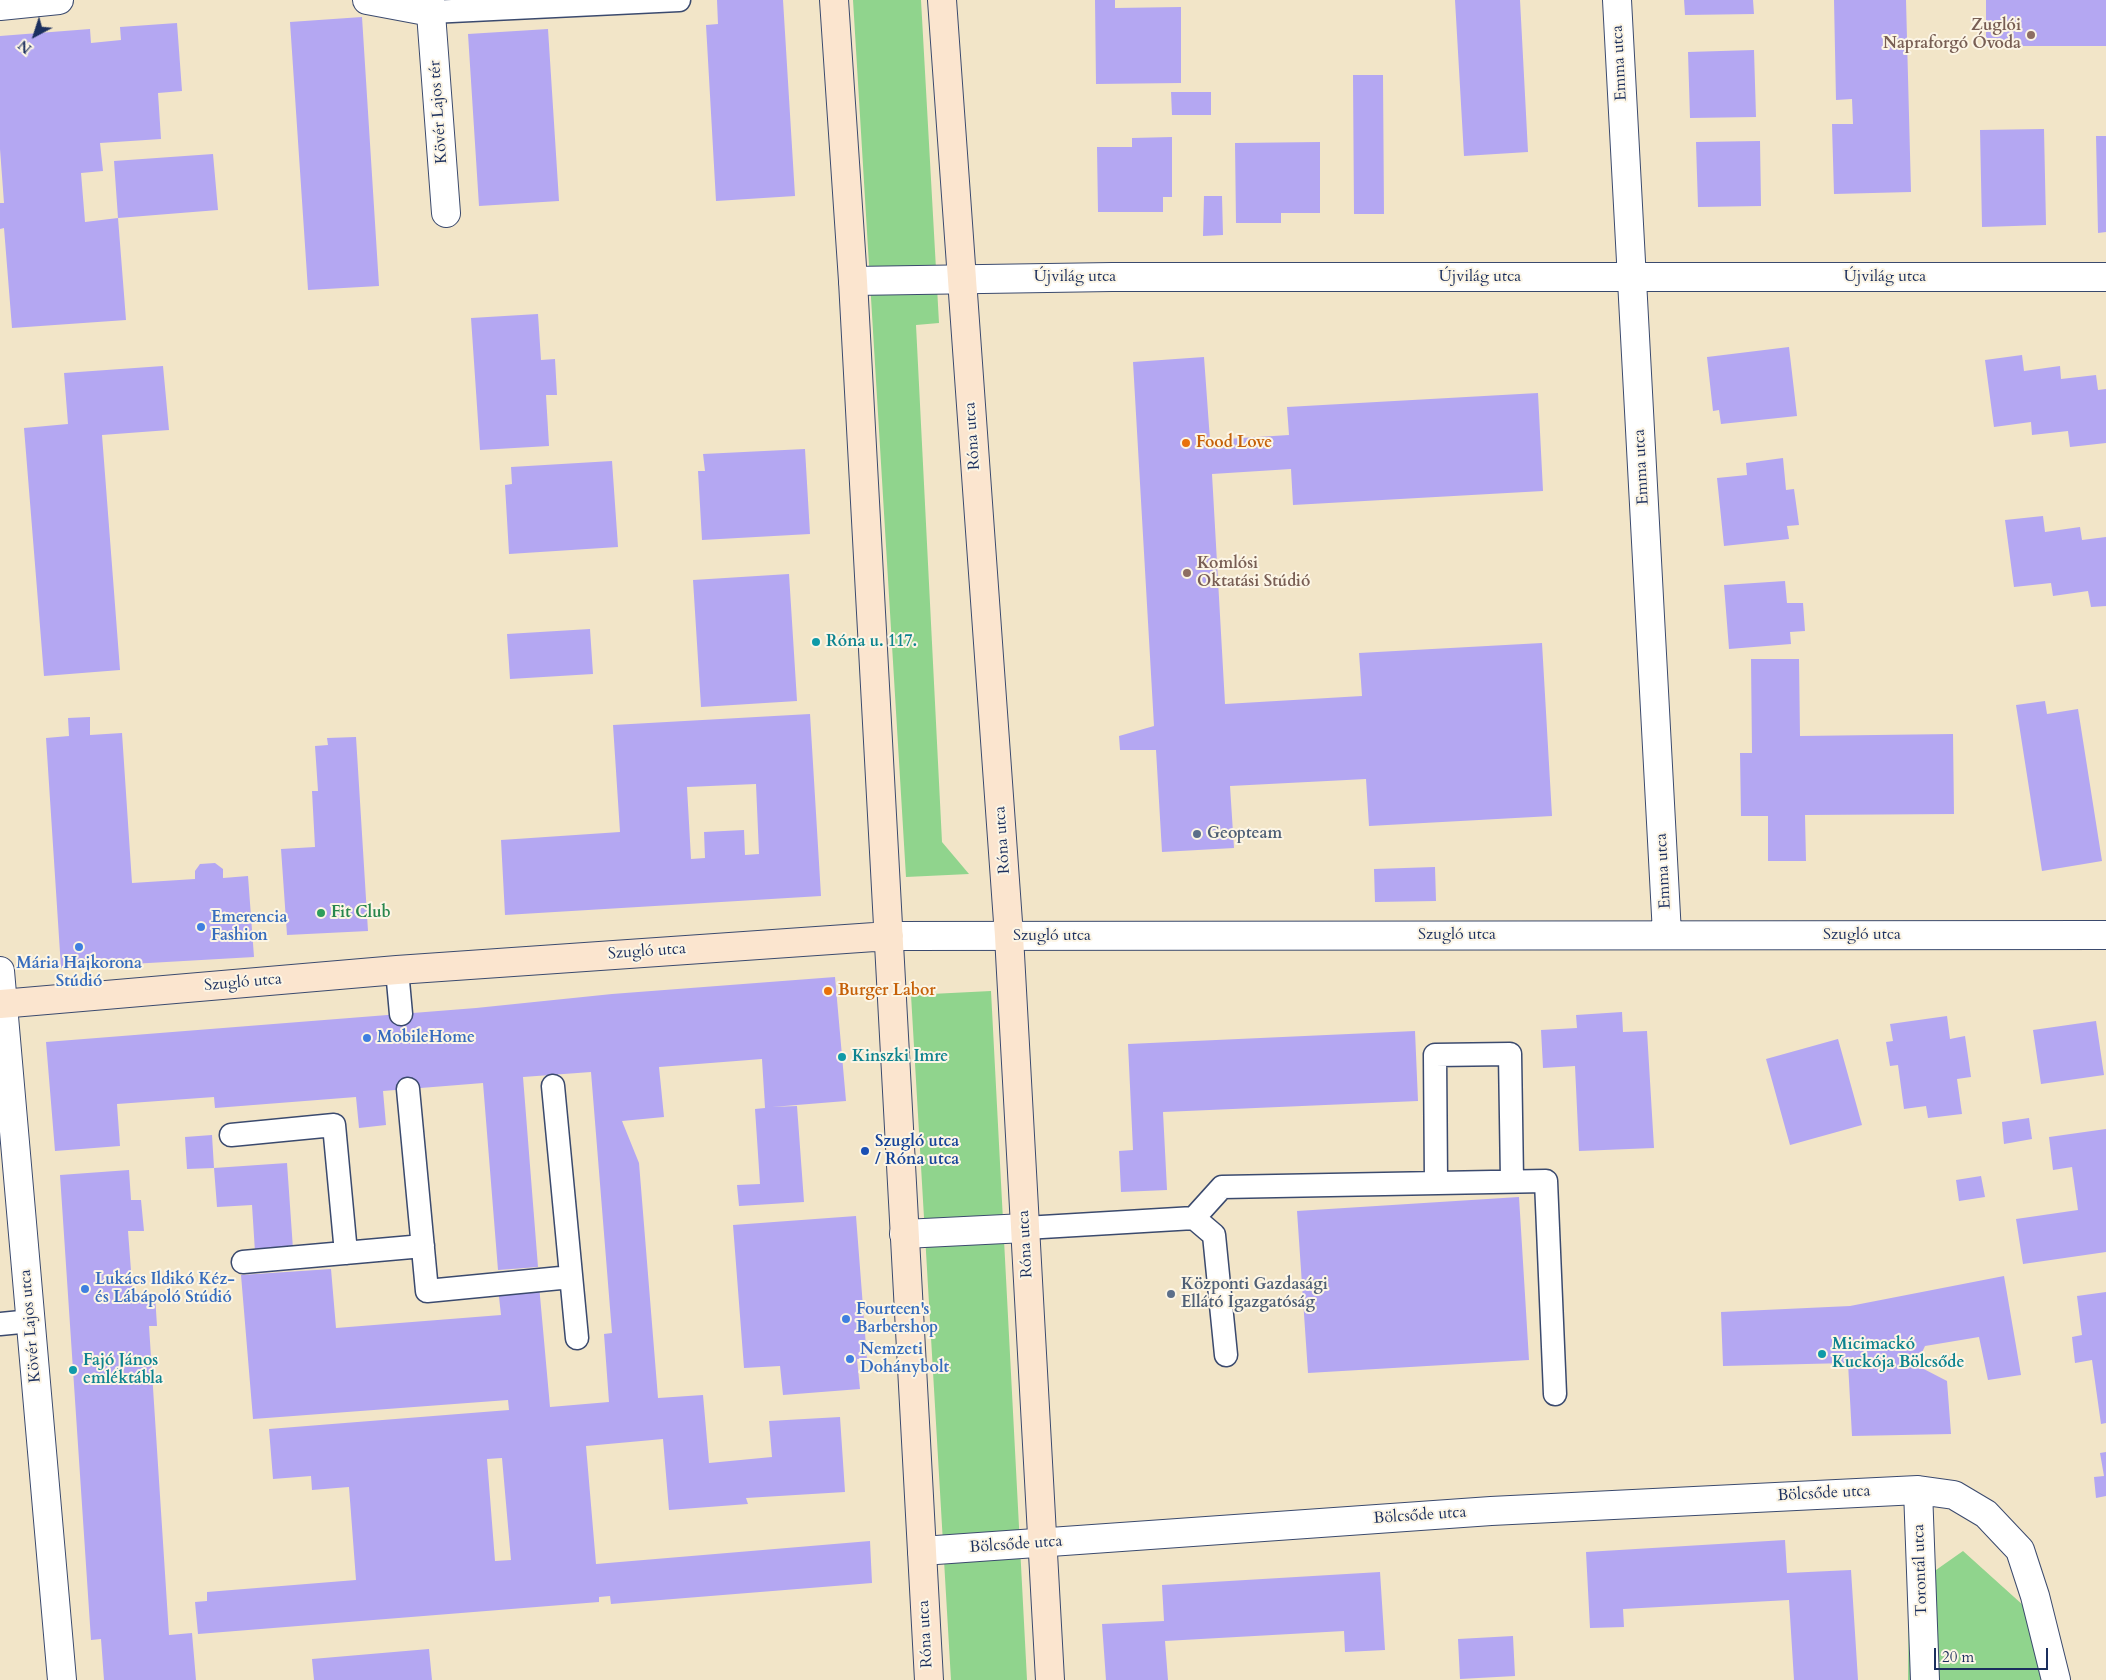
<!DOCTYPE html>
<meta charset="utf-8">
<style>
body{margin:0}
#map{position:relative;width:2106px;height:1680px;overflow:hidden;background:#f2e5c8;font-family:Cardo,serif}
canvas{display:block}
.north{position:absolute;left:10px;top:10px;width:50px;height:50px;-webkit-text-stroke:4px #fcf5e5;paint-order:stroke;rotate:220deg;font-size:14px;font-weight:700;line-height:20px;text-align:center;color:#1b2f5e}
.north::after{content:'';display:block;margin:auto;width:18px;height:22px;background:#1b2f5e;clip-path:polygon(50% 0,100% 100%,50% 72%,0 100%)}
.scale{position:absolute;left:1934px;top:1648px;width:114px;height:22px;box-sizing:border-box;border:2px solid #1b2f5e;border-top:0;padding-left:6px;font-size:15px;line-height:18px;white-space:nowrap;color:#1b2f5e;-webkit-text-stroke:4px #fcf5e5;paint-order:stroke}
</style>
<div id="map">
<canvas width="2106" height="1680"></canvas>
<div class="north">N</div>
<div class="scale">20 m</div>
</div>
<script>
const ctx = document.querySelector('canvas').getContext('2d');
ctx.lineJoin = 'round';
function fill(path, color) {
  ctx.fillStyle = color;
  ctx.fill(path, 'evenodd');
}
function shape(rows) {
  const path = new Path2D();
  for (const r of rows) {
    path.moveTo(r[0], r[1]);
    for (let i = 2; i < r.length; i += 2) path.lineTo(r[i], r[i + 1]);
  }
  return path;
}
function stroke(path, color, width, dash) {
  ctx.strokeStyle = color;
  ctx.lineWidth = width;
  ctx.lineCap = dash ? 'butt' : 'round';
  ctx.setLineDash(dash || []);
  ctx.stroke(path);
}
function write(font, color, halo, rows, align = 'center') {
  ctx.font = font + ' Cardo,serif';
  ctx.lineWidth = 4;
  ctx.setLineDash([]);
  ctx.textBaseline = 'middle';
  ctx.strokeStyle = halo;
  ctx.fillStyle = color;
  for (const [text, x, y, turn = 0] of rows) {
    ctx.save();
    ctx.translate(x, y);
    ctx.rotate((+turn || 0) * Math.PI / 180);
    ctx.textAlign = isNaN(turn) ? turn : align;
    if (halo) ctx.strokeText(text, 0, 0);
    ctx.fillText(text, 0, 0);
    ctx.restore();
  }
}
const green = shape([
 [853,0,921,0,939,323,916,325,942,842,969,874,906,877],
 [991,991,1027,1680,951,1680,911,995],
 [1963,1551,2024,1606,2043,1680,1908,1680,1909,1589]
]);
const building = shape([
 [717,0,783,0,795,196,716,201,706,25,718,24],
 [1095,0,1115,0,1115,8,1181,7,1181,83,1096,84],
 [1455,0,1520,0,1528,152,1464,156],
 [1684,0,1753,0,1754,14,1685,15],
 [1834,0,1906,0,1911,192,1834,194,1832,124,1853,124,1852,99,1836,100],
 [1986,0,2106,0,2106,46,1986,46],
 [362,17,379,286,308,290,290,22],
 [177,23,182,91,158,93,161,139,100,143,103,171,81,173,85,222,118,218,126,320,12,328,4,228,0,229,0,203,4,203,0,149,0,36,90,29,91,43,121,40,120,27],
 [548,29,559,201,479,206,468,34],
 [1754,50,1756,117,1690,118,1688,52],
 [1353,75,1383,75,1384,214,1354,214],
 [1171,92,1211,92,1211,115,1172,115],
 [2044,129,2046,225,1982,227,1980,130],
 [2096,136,2106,136,2106,232,2098,233],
 [1172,137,1172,197,1163,197,1163,212,1098,212,1097,147,1132,147,1132,138],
 [1760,141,1761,206,1698,207,1696,142],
 [1320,142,1320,213,1281,213,1281,223,1236,223,1235,143],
 [213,154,218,210,118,218,114,161],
 [1204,196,1222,196,1223,235,1203,236],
 [538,314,541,360,555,359,557,395,546,395,549,446,480,450,471,318],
 [1789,347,1797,416,1721,424,1719,410,1713,411,1707,357],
 [2022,355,2024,371,2060,366,2061,379,2096,375,2098,390,2106,389,2106,443,2070,447,2068,431,2032,435,2031,422,1994,427,1985,360],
 [1204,357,1210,440,1289,435,1287,407,1538,393,1543,491,1293,505,1291,469,1212,474,1225,704,1362,696,1359,653,1542,643,1552,816,1369,826,1366,779,1230,786,1234,848,1162,852,1156,750,1120,750,1119,736,1154,726,1133,362],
 [163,366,169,430,102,435,120,670,44,676,24,428,68,424,64,373],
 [805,449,810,534,702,540,698,471,705,471,703,454],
 [1783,458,1786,490,1794,489,1799,525,1787,526,1789,539,1724,546,1717,478,1747,475,1746,463],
 [612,461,618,547,509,554,505,485,512,484,511,467],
 [2043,516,2045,532,2080,527,2082,540,2106,537,2106,606,2091,607,2088,591,2053,596,2051,583,2014,587,2005,520],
 [789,574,797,701,701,707,693,580],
 [1785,581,1787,603,1803,603,1805,631,1790,632,1791,644,1729,649,1724,585],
 [590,629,593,674,510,679,507,634],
 [1751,659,1799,659,1800,736,1953,734,1954,814,1805,815,1806,861,1768,861,1768,816,1741,816,1740,753,1752,753],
 [2045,701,2047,714,2078,709,2102,861,2042,871,2016,705],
 [810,714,821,896,505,915,501,840,620,832,613,725],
 [756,784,759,854,745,855,744,830,704,832,705,858,691,859,687,787],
 [90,717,90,735,122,733,132,883,195,879,195,871,200,864,215,863,223,869,223,878,248,876,254,957,61,968,46,738,69,736,68,718],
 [356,737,368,931,287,935,281,849,315,847,312,791,318,791,315,746,328,745,327,738],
 [1435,867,1436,901,1375,902,1374,869],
 [835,977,846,1101,772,1107,797,1106,804,1202,739,1206,737,1185,760,1184,755,1109,765,1108,762,1059,659,1067,664,1117,622,1121,639,1163,658,1398,703,1395,709,1463,772,1457,769,1421,840,1417,845,1492,746,1498,748,1504,669,1510,663,1439,586,1446,596,1564,870,1541,872,1583,611,1604,610,1596,599,1597,599,1602,198,1634,195,1602,207,1601,207,1592,356,1580,349,1487,312,1490,311,1476,273,1479,269,1429,509,1410,508,1400,253,1419,241,1275,331,1269,336,1328,501,1315,498,1288,539,1285,550,1407,609,1402,604,1334,612,1333,591,1072,523,1077,538,1267,498,1270,483,1083,383,1091,386,1125,359,1128,356,1097,215,1108,214,1097,117,1104,120,1146,55,1151,46,1042,476,1008,612,994],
 [502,1458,511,1560,495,1561,487,1459],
 [1622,1012,1623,1032,1647,1031,1654,1148,1579,1151,1575,1066,1543,1068,1541,1030,1577,1028,1576,1015],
 [1947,1016,1950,1039,1965,1036,1971,1077,1957,1079,1962,1114,1928,1118,1926,1106,1904,1109,1898,1065,1890,1066,1886,1042,1893,1041,1890,1024],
 [2096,1021,2104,1075,2041,1084,2033,1030],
 [1415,1031,1418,1101,1163,1112,1167,1190,1121,1192,1119,1151,1133,1150,1128,1044],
 [1838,1039,1862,1125,1790,1145,1766,1059],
 [2029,1118,2032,1139,2004,1144,2002,1122],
 [2106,1129,2106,1252,2023,1264,2016,1219,2078,1210,2072,1167,2053,1170,2049,1137],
 [212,1135,214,1168,287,1163,293,1249,255,1252,252,1205,217,1207,214,1168,187,1169,185,1137],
 [129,1170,131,1200,141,1200,144,1231,128,1231,133,1297,155,1295,157,1326,149,1326,169,1635,192,1633,196,1680,104,1680,101,1639,91,1640,60,1175],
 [1981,1176,1985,1197,1959,1201,1956,1180],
 [1519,1197,1529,1360,1308,1373,1297,1211],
 [856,1216,867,1359,857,1359,860,1389,783,1395,780,1366,744,1368,733,1225],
 [2004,1276,2021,1375,1988,1380,1979,1337,1925,1346,1916,1365,1947,1381,1951,1434,1852,1436,1848,1363,1723,1366,1721,1312,1850,1306],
 [2106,1292,2106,1423,2101,1424,2092,1360,2075,1363,2072,1337,2082,1335,2077,1296],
 [2106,1452,2106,1496,2096,1498,2094,1477,2104,1476,2100,1453],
 [1785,1540,1787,1573,1851,1570,1858,1680,1794,1680,1789,1600,1623,1609,1624,1627,1590,1628,1586,1552],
 [1380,1572,1385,1650,1345,1652,1344,1631,1165,1641,1168,1680,1106,1680,1102,1624,1164,1621,1162,1585],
 [1513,1636,1515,1676,1460,1679,1458,1639],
 [429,1649,432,1680,314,1680,312,1659]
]);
const lane = shape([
 [431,12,679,0],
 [397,970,401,1014],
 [553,1086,577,1338],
 [408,1089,427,1291,571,1277],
 [231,1135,334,1125,346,1253],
 [1436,1182,1435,1055,1510,1054,1512,1180],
 [1194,1218,1222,1187,1546,1181,1555,1394],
 [1025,1228,1194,1218,1214,1235,1226,1355],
 [243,1262,423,1246],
 [0,1324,31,1321]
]);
const street = shape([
 [367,0,431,12],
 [430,0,446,213],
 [1617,0,1667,934],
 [0,6,59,0],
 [853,281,1112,277,2106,277],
 [889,936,2106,935],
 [0,971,62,1680],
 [904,1234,1025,1228],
 [1918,1490,1925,1680],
 [922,1551,1491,1511,1918,1490,1954,1495,1986,1514,2020,1550,2035,1596,2056,1680]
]);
const secondary = shape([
 [834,0,853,281,929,1680],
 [942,0,1009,936,1050,1680],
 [0,1004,397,970,889,936]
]);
const markers = [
 [2031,35,5,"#8d6e63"],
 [1186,443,5,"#e8710a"],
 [1187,573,5,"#8d6e63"],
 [816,642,5,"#0f9aa8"],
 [1197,834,5,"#5c6f8a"],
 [321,913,5,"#2e9e5b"],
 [201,927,5,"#3f7fe0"],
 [79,947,5,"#3f7fe0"],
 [828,991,5,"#e8710a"],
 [367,1038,5,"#3f7fe0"],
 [842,1057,5,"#0f9aa8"],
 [865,1151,5,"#1a4fb4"],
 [85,1289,5,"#3f7fe0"],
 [1171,1294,5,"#5c6f8a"],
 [846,1319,5,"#3f7fe0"],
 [1822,1354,5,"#0f9aa8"],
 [850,1359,5,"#3f7fe0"],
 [73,1370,5,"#0f9aa8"]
];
const educationNames = [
 ["Zuglói",2021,26],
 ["Napraforgó Óvoda",2021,44],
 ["Komlósi",1197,564,"left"],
 ["Oktatási Stúdió",1197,582,"left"]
];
const streetNames = [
 ["Emma utca",1620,63,-93],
 ["Kövér Lajos tér",439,112,-94],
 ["Újvilág utca",1075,277],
 ["Újvilág utca",1480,277],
 ["Újvilág utca",1885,277],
 ["Róna utca",973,436,-94],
 ["Emma utca",1642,467,-93],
 ["Róna utca",1003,840,-94],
 ["Emma utca",1664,871,-93],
 ["Szugló utca",1457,935],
 ["Szugló utca",1862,935],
 ["Szugló utca",1052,936],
 ["Szugló utca",647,952,-4],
 ["Szugló utca",243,983,-5],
 ["Róna utca",1026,1244,-93],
 ["Kövér Lajos utca",31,1326,-95],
 ["Bölcsőde utca",1824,1494,-3],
 ["Bölcsőde utca",1420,1516,-4],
 ["Bölcsőde utca",1016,1545,-4],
 ["Torontál utca",1921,1570,-92],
 ["Róna utca",926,1634,-93]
];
const foodNames = [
 ["Food Love",1196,443],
 ["Burger Labor",838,991]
];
const cultureNames = [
 ["Róna u. 117.",826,642],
 ["Kinszki Imre",852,1057],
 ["Micimackó",1832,1345],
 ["Kuckója Bölcsőde",1832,1363],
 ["Fajó János",83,1361],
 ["emléktábla",83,1379]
];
const serviceNames = [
 ["Geopteam",1207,834],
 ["Központi Gazdasági",1181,1285],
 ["Ellátó Igazgatóság",1181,1303]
];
const leisureNames = [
 ["Fit Club",331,913]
];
const shopNames = [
 ["Emerencia",211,918],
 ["Fashion",211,936],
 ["Mária Hajkorona",79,964,"center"],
 ["Stúdió",79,982,"center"],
 ["MobileHome",377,1038],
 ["Lukács Ildikó Kéz-",95,1280],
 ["és Lábápoló Stúdió",95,1298],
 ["Fourteen's",856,1310],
 ["Barbershop",856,1328],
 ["Nemzeti",860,1350],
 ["Dohánybolt",860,1368]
];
const transitNames = [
 ["Szugló utca",875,1142],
 ["/ Róna utca",875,1160]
];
fill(green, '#90d48d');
fill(building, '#b4a7f2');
stroke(lane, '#3b4a6e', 25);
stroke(street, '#3b4a6e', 30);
stroke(secondary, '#3b4a6e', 30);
stroke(lane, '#fff', 22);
stroke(street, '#fff', 28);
stroke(secondary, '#fbe5cf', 28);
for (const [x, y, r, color] of markers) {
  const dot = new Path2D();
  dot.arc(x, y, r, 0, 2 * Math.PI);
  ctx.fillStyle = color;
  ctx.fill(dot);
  stroke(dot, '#fcf5e5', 2);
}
write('bold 16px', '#785e54', '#fcf5e5', educationNames, 'right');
write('16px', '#1b2f5e', '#fcf5e5', streetNames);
write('bold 16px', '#c56008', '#fcf5e5', foodNames, 'left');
write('bold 16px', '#0d838f', '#fcf5e5', cultureNames, 'left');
write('bold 16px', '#4e5e75', '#fcf5e5', serviceNames, 'left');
write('bold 16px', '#27864d', '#fcf5e5', leisureNames, 'left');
write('bold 16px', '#366cbe', '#fcf5e5', shopNames, 'left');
write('bold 16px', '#164399', '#fcf5e5', transitNames, 'left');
</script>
